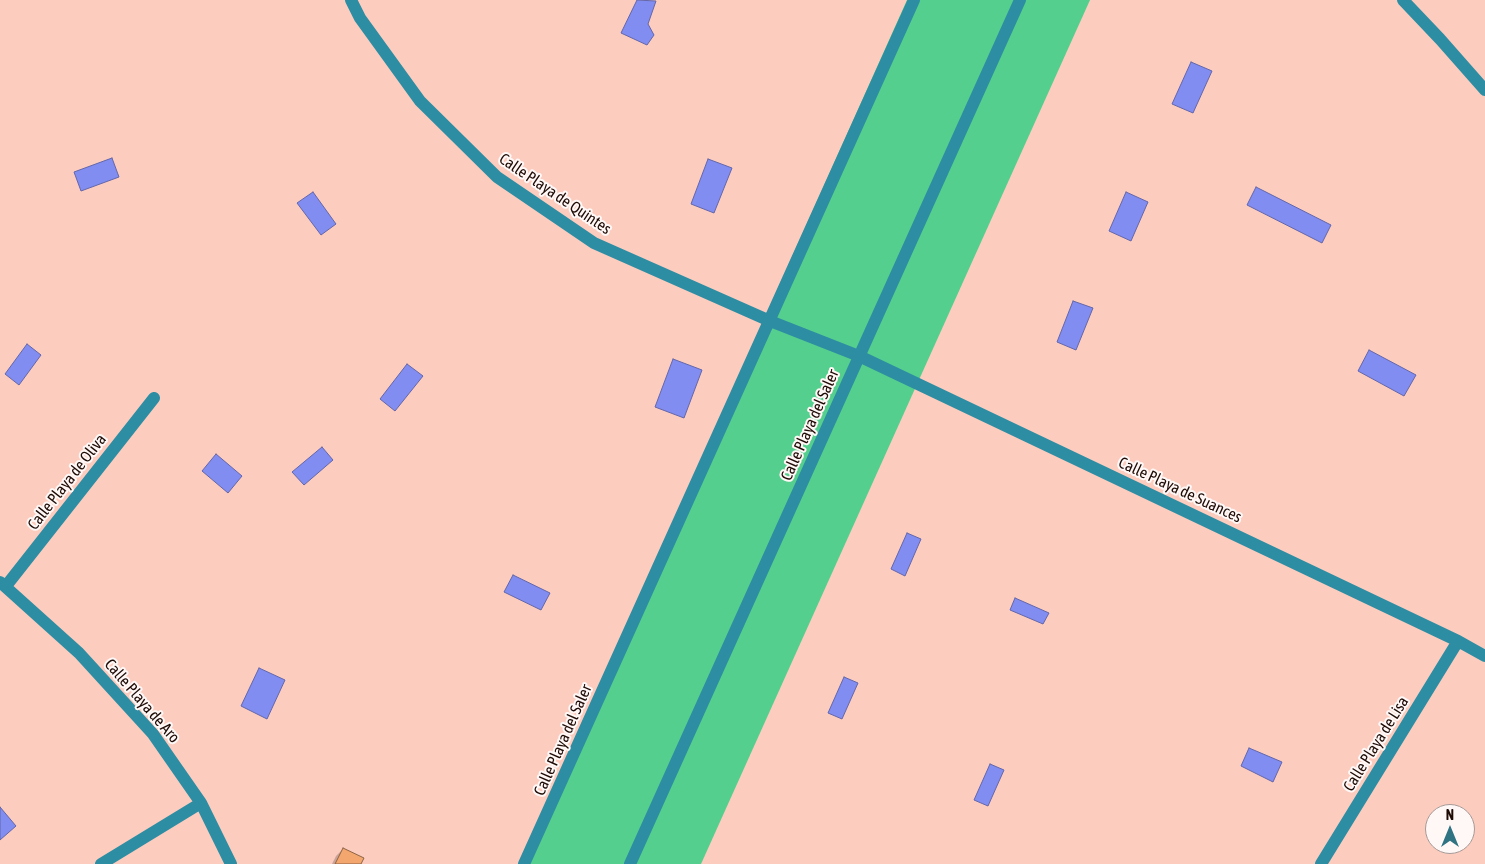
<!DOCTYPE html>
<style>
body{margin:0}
#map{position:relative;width:1485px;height:864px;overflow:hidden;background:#fcccbf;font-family:"Asap Condensed",sans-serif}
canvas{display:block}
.north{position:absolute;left:1425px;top:804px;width:50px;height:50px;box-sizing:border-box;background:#fff8f6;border:1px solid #a59996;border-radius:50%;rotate:0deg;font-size:14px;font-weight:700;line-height:20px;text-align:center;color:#1e0b06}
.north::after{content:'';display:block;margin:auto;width:18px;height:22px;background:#307484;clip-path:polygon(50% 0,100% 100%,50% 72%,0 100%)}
</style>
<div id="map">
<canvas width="1485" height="864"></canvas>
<div class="north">N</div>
</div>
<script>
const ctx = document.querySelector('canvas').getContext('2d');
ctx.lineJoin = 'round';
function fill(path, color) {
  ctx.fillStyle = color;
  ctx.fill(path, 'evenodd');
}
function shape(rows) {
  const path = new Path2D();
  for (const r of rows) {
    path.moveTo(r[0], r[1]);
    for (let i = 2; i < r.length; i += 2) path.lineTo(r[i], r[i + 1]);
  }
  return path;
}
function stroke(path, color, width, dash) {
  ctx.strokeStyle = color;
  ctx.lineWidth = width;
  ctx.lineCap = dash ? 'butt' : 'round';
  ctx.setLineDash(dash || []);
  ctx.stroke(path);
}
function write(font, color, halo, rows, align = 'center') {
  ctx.font = font + ' "Asap Condensed",sans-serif';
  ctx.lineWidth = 4;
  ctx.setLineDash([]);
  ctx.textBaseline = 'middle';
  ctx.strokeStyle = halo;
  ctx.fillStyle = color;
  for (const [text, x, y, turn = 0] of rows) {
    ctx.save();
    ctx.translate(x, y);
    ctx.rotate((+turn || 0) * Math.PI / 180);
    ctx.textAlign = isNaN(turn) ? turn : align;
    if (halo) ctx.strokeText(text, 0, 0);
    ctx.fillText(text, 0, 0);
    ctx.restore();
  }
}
const green = shape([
 [907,0,1090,0,701,864,520,864]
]);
const water = shape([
 [637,0,656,1,648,24,654,35,647,45,621,33,637,0],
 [1191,62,1212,71,1193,113,1172,104,1191,62],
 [112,158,119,177,81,191,74,172,112,158],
 [708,159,732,168,714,213,691,204,708,159],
 [1256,187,1331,225,1322,243,1247,205,1256,187],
 [313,192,336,224,321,235,297,203,313,192],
 [1126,192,1148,202,1131,241,1109,231,1126,192],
 [1073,301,1093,308,1076,350,1057,342,1073,301],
 [27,344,41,355,19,385,5,374,27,344],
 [1369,350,1416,375,1404,396,1358,371,1369,350],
 [673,359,702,370,684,418,655,407,673,359],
 [407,364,423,376,395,411,380,399,407,364],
 [322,447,333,460,304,485,292,472,322,447],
 [216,454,242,476,228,493,202,471,216,454],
 [907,533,921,539,905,576,891,569,907,533],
 [513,575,550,593,541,610,504,592,513,575],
 [1015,598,1049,613,1043,624,1010,610,1015,598],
 [259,668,285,680,267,719,241,706,259,668],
 [844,677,858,683,842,719,828,713,844,677],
 [1249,748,1282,762,1273,782,1241,766,1249,748],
 [990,764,1004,770,988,806,974,800,990,764],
 [0,807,16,826,0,840,0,807]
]);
const shadow = shape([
 [343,849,359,864,332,864,336,856]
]);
const building = shape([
 [343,848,364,858,361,864,335,864,343,848]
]);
const street = shape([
 [351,0,360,18,420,101,497,177,594,243,770,321,859,356,1458,641,1485,656],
 [1403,0,1440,39,1485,90],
 [0,582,79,653,153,734,201,803,231,864],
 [6,586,154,398],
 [101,864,201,803],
 [524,864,914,0],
 [630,864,1020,0],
 [1321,864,1458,641]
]);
const streetNames = [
 ["Calle Playa de Quintes",555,194,34],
 ["Calle Playa del Saler",810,425,-66],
 ["Calle Playa de Oliva",67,482,-52],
 ["Calle Playa de Suances",1180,490,25],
 ["Calle Playa de Aro",142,701,49],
 ["Calle Playa del Saler",563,740,-66],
 ["Calle Playa de Lisa",1376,744,-58]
];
fill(green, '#55cf8d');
fill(water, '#818df0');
stroke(water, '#6366aa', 1);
fill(shadow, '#0003');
fill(building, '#f3a66d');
stroke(building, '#8e6344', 1);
stroke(street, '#2d8da3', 12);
write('16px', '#1e0b06', '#fff8f6', streetNames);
</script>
